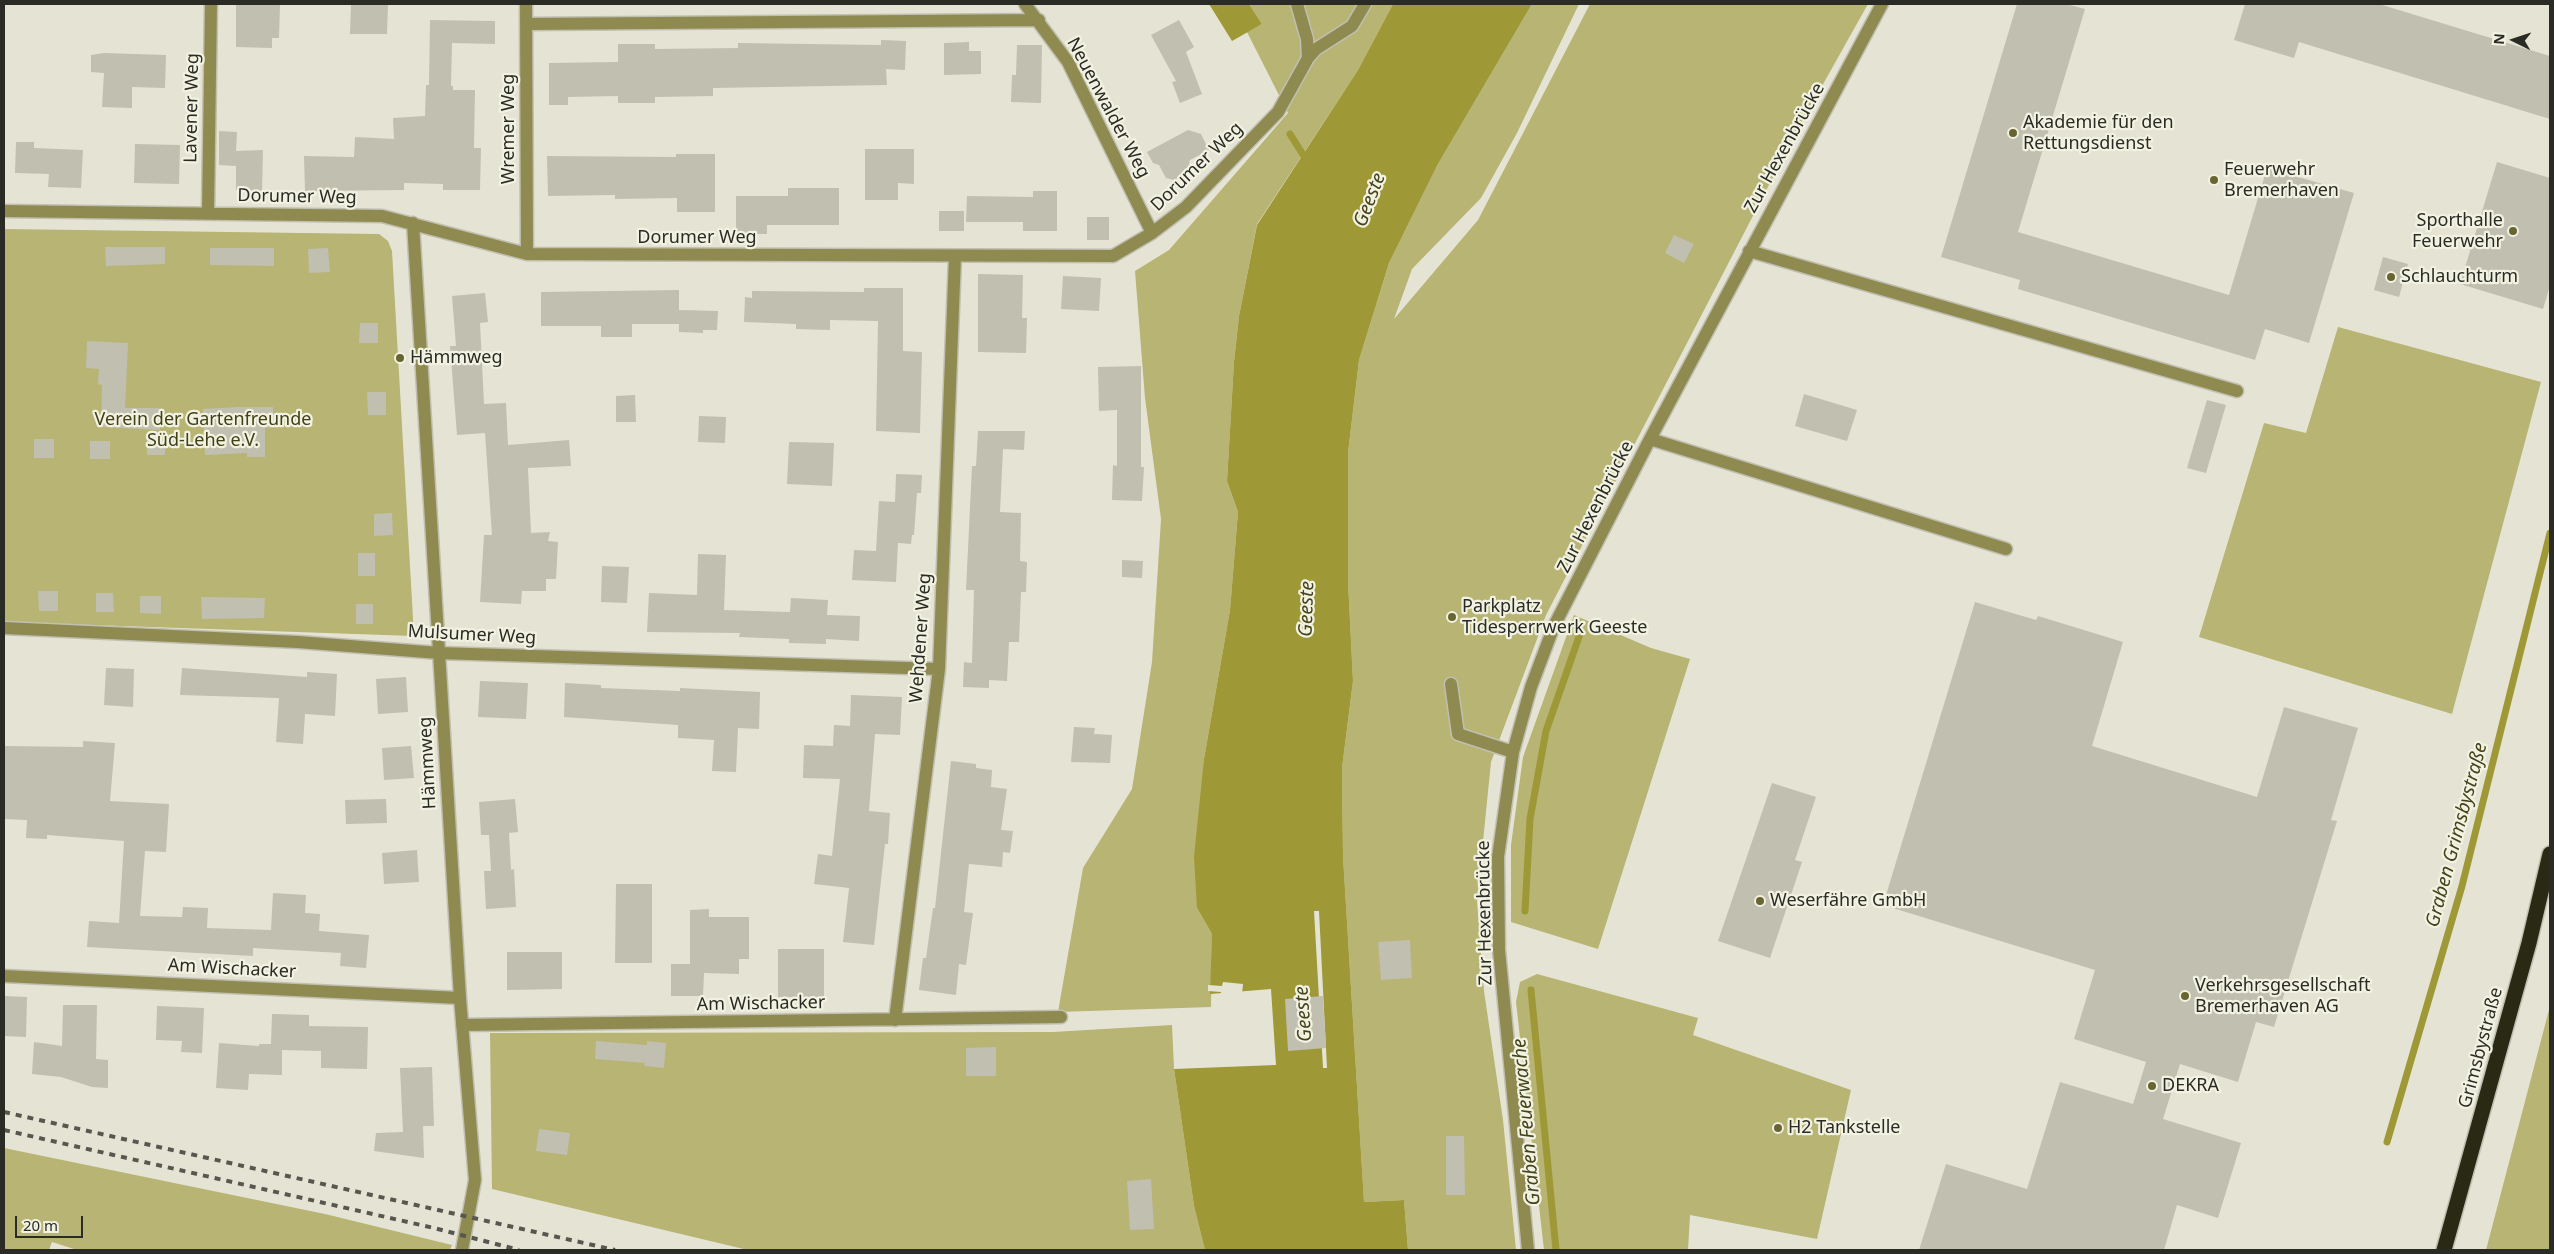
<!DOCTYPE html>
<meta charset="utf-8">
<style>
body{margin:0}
#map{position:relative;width:2554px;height:1254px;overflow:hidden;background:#e5e4d4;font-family:"Noto Sans",sans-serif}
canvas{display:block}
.frame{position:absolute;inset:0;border:5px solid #2b2b25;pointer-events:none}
.north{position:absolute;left:2489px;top:15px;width:50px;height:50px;-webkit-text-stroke:4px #f2f2e2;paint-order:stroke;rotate:274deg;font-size:14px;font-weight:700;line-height:20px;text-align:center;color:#2b2b25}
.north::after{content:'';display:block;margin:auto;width:18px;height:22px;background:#2b2b25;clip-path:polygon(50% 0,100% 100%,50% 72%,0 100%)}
.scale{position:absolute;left:15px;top:1216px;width:68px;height:22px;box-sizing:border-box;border:2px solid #2b2b25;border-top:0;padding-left:6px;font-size:15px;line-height:18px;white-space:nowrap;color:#2b2b25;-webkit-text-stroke:4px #f2f2e2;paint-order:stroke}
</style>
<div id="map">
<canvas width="2554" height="1254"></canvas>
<div class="frame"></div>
<div class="north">N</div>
<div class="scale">20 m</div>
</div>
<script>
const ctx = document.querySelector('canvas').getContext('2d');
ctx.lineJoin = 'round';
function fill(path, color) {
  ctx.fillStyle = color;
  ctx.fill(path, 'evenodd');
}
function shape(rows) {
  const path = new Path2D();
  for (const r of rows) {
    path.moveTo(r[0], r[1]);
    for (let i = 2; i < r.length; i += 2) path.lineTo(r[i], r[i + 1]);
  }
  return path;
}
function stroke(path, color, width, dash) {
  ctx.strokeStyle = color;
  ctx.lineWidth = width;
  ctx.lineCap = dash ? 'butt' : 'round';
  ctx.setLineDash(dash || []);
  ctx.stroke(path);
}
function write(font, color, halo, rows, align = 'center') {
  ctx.font = font + ' "Noto Sans",sans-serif';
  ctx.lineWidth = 4.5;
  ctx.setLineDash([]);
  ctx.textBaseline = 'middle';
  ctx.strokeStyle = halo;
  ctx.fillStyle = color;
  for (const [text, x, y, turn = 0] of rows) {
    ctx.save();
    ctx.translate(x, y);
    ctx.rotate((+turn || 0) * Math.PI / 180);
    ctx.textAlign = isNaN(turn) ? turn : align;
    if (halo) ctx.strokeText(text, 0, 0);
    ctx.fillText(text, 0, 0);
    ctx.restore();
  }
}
const green = shape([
 [1249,4,1393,4,1358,70,1257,224,1239,316,1234,362,1227,481,1238,512,1230,610,1204,759,1197,908,1212,934,1211,1007,1058,1012,1083,868,1132,789,1152,662,1161,519,1145,398,1135,271,1169,250,1288,113,1247,32,1262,24],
 [1532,4,1579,4,1517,133,1481,198,1412,269,1394,319,1478,220,1590,4,1868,4,1799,127,1546,615,1491,762,1477,901,1484,991,1503,1120,1516,1250,1408,1250,1404,1200,1364,1202,1343,856,1342,768,1353,681,1348,581,1348,453,1359,360,1389,263,1438,164],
 [4,229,379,234,388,241,392,251,414,636,4,622],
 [2338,327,2541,382,2452,714,2199,637,2264,423,2306,433],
 [1574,615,1651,648,1690,659,1598,949,1511,922,1511,845,1523,757],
 [1537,974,1698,1018,1693,1035,1851,1090,1817,1239,1690,1215,1688,1250,1544,1250,1516,1002,1520,982],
 [2550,1006,2550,1250,2486,1250],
 [1172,1025,1174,1069,1194,1206,1205,1250,748,1250,492,1189,490,1033,1053,1032],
 [4,1148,325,1214,452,1245,450,1250,77,1250,52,1242,49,1250,4,1250]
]);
const water = shape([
 [1209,4,1249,4,1262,24,1232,41],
 [1393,4,1532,4,1438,164,1389,263,1359,360,1348,453,1348,581,1353,681,1342,768,1343,856,1364,1202,1404,1200,1408,1250,1205,1250,1194,1206,1174,1069,1276,1065,1271,989,1210,994,1212,934,1197,908,1194,857,1204,759,1230,610,1238,512,1227,481,1234,362,1239,316,1257,225,1358,70],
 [1314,911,1319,911,1327,1068,1323,1068]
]);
const pier = shape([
 [1223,982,1243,984,1242,994,1226,996,1221,995,1221,992,1208,991,1208,985,1222,986]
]);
const stream = shape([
 [1290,134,1307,161],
 [1525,911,1530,819,1546,731,1580,634],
 [1531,990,1556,1250],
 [2387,1142,2462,886,2550,533]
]);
const building = shape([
 [236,4,280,4,279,38,272,38,272,48,236,47],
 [351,4,388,4,387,34,350,34],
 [2017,4,2066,4,2085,9,2018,232,2229,295,2267,168,2354,193,2309,343,2265,329,2255,360,2018,289,2020,280,1941,257],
 [2245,4,2379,4,2550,56,2550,119,2299,42,2294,58,2234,40],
 [430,20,495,21,495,44,452,43,451,86,453,86,453,90,475,90,474,148,481,148,480,190,443,190,443,184,404,183,404,190,305,191,304,156,354,157,355,137,394,139,393,118,425,116,426,85,429,85],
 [1179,20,1194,47,1186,52,1202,94,1180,103,1172,82,1176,81,1151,35],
 [881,40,906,41,905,70,886,69,887,85,713,88,713,96,655,97,655,103,618,103,618,96,568,97,568,105,549,105,549,63,618,62,618,44,655,44,655,49,738,48,738,43,881,45],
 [969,42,969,51,981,51,981,74,944,75,944,43],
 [1017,45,1042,45,1041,103,1011,102,1012,75,1016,75],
 [104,53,166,55,165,88,132,87,132,108,102,107,104,73,91,72,91,55],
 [1188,130,1201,134,1209,150,1190,160,1186,174,1174,180,1166,178,1159,165,1153,163,1147,152],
 [219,131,237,132,236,151,263,150,262,191,236,190,236,166,219,165],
 [16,142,34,142,34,148,83,150,81,188,48,187,49,174,15,173],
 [135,144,180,145,179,184,134,183],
 [865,149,914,149,914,184,898,183,898,200,865,200],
 [676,154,715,154,715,212,677,212,677,198,615,199,615,195,548,196,547,156,676,157],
 [2497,162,2550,178,2550,286,2543,309,2460,284],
 [788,188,839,188,839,225,767,225,767,234,736,234,736,196,788,196],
 [1033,191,1057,191,1057,231,1023,231,1023,222,966,222,967,196,1033,197],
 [939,211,964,211,964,231,939,231],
 [1087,217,1109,217,1109,240,1087,240],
 [1674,235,1694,244,1684,263,1665,253],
 [105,247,165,247,165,264,106,266],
 [210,248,274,248,274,266,210,265],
 [328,248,330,272,309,273,308,249],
 [2383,257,2408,264,2399,297,2374,290],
 [978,274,1023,275,1022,318,1027,318,1026,353,978,352],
 [1063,276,1101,278,1099,311,1061,309],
 [864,288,903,288,903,351,922,352,920,433,876,431,878,321,830,320,830,330,796,329,796,324,744,322,745,297,752,298,752,291,864,292],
 [679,290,679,310,718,311,717,330,703,330,703,333,679,332,679,315,679,324,632,324,632,337,601,337,601,326,541,326,541,292],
 [485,293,488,322,480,323,484,404,506,403,508,445,569,440,571,466,528,468,531,533,550,532,548,541,558,542,556,579,546,579,546,591,522,591,521,604,480,602,484,535,492,535,485,433,457,435,450,346,456,346,452,296],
 [360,323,378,323,378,343,359,343],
 [87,341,128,343,125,408,159,408,160,430,101,427,102,385,98,384,99,369,86,368],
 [1141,366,1141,467,1144,467,1142,501,1112,500,1113,465,1117,466,1117,410,1099,411,1098,367],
 [367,392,386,392,386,415,368,415],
 [1804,394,1857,410,1847,441,1795,426],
 [635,395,636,422,616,422,616,396],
 [2207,400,2226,405,2206,473,2187,468],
 [238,407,273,407,274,427,265,428,265,457,247,457,247,453,205,455,203,409],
 [699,416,726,417,725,443,698,442],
 [978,431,1025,431,1024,450,1003,449,1000,512,1021,513,1020,561,1027,562,1026,592,1021,592,1019,642,1009,642,1007,681,989,680,989,688,963,687,964,662,972,663,974,590,966,590,972,466,976,466],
 [147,438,165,438,165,455,147,455],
 [34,439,54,439,54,458,34,458],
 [90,441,110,441,110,459,90,459],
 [789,442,834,443,832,486,787,484],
 [896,474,922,475,921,493,917,493,914,535,912,535,911,544,898,543,896,582,852,580,854,550,876,551,879,501,895,502],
 [392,513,393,535,374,536,374,514],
 [358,553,375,553,375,576,358,576],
 [698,554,726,555,724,610,790,612,791,598,828,600,827,615,860,616,859,641,826,639,826,644,789,643,789,639,739,637,740,633,647,632,649,593,697,595],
 [1122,560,1143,561,1142,578,1122,577],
 [602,566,629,567,627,603,601,602],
 [38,591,58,591,58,611,39,611],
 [96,593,113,593,114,612,96,612],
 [140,596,161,596,161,614,140,613],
 [201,597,265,598,264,618,202,619],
 [1975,602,2036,620,2038,616,2123,642,2092,746,2257,797,2284,707,2358,728,2331,820,2337,821,2274,1027,2256,1022,2238,1082,2180,1064,2163,1119,2241,1143,2218,1218,2177,1205,2164,1250,1919,1250,1946,1164,2027,1189,2060,1082,2133,1104,2146,1062,2074,1039,2095,970,1883,905],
 [356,604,373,604,373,624,356,624],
 [106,668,134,669,133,707,104,705],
 [182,668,307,677,307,672,337,674,335,716,305,714,303,744,276,742,279,698,180,695],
 [406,677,408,712,378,714,376,679],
 [480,681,528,683,526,719,478,717],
 [565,683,601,685,601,688,680,691,680,688,760,692,759,729,738,728,736,772,712,771,714,740,678,738,678,725,564,717],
 [851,695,902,697,900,735,875,734,869,811,890,813,888,844,885,844,874,945,843,942,849,888,814,884,818,854,832,856,840,779,803,778,804,745,833,746,834,725,850,726],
 [1074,727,1095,728,1094,734,1112,735,1110,763,1071,762],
 [83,741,115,743,110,801,169,804,166,852,145,851,140,916,182,917,183,907,208,908,207,928,271,930,273,893,306,895,305,913,320,914,319,931,369,935,366,968,340,966,341,953,253,948,253,956,87,947,89,921,119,923,124,841,47,835,47,839,26,838,27,820,4,819,4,746,83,747],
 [411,746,414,778,384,780,382,748],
 [951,761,976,764,976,768,992,770,991,787,1007,789,1001,830,1013,831,1010,853,1003,852,1002,867,969,864,964,912,973,913,966,965,959,964,956,995,919,990,923,958,926,958,933,908,935,908],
 [1772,783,1816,797,1795,860,1802,862,1770,958,1718,941],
 [386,799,387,823,346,824,345,800],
 [515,799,518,832,509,833,511,870,514,869,516,907,486,909,484,871,491,871,489,835,481,835,479,802],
 [417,850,419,882,384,884,382,853],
 [616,884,652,884,652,963,615,963],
 [709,909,709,917,749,917,749,959,739,959,739,974,704,973,703,996,671,996,671,964,690,964,690,910],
 [1410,940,1412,978,1381,980,1378,942],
 [778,949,824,949,824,997,778,997],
 [507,952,562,952,562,989,507,990],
 [4,996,27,997,26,1037,4,1036],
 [1323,996,1326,1048,1288,1051,1285,999],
 [63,1005,97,1005,96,1059,108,1060,108,1088,92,1087,61,1077,32,1074,34,1042,62,1046],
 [157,1006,204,1008,202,1053,181,1052,182,1041,156,1040],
 [272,1014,309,1015,309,1026,368,1027,367,1069,321,1068,321,1051,282,1050,282,1075,249,1074,248,1090,216,1088,219,1043,259,1046,259,1044,271,1044],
 [596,1041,647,1045,647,1041,666,1043,664,1068,644,1066,645,1063,595,1059],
 [996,1047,996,1076,966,1076,966,1048],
 [432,1067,434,1126,423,1126,424,1158,374,1151,376,1133,403,1132,400,1068],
 [539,1129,570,1133,567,1155,536,1151],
 [1446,1136,1464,1136,1465,1195,1446,1195],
 [1151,1179,1154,1229,1130,1230,1127,1181]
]);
const minor = shape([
 [526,4,527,254],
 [1025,4,1068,62,1152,233],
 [1297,4,1307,39,1308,58],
 [526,24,1039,20],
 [4,211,382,216,527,254,1113,256,1152,233,1186,207,1278,112,1308,58,1316,49,1352,26,1365,4],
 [208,213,211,4],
 [413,223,460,998,475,1180,462,1250],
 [1749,251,2237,391],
 [1650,439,2006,549],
 [4,628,298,642,439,653,939,669],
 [1451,684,1458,734,1513,752],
 [4,976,460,998],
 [895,1020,939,669,955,257],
 [462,1025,1061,1017],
 [1528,1250,1499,950,1498,857,1513,752,1531,687,1554,626,1650,439,1882,4]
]);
const highway = shape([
 [2444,1250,2529,943,2550,854]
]);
const rail = shape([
 [4,1112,615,1250],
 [4,1130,434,1228,519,1250]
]);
const markers = [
 [2013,133,5,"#686532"],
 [2214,180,5,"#686532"],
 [2513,231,5,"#686532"],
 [2391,277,5,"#686532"],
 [400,358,5,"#686532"],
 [1452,617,5,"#686532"],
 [1760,901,5,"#686532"],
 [2185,996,5,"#686532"],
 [2152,1086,5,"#686532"],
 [1778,1128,5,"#686532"]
];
const streetNames = [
 ["Lavener Weg",192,108,-89],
 ["Neuenwalder Weg",1108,108,62],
 ["Wremer Weg",509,129,-90],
 ["Zur Hexenbrücke",1785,148,-61],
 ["Dorumer Weg",1197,167,-44],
 ["Dorumer Weg",297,197,1],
 ["Dorumer Weg",697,238],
 ["Zur Hexenbrücke",1596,507,-63],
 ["Mulsumer Weg",472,635,3],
 ["Wehdener Weg",921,638,-86],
 ["Hämmweg",428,763,-93],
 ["Zur Hexenbrücke",1485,913,-91],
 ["Am Wischacker",232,969,3],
 ["Am Wischacker",761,1004,-1],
 ["Grimsbystraße",2481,1048,-75]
];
const poiNames = [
 ["Akademie für den",2023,123],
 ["Rettungsdienst",2023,144],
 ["Feuerwehr",2224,170],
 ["Bremerhaven",2224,191],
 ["Sporthalle",2503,221,"right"],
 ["Feuerwehr",2503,242,"right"],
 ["Schlauchturm",2401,277],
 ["Hämmweg",410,358],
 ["Parkplatz",1462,607],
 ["Tidesperrwerk Geeste",1462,628],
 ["Weserfähre GmbH",1770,901],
 ["Verkehrsgesellschaft",2195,986],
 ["Bremerhaven AG",2195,1007],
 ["DEKRA",2162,1086],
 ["H2 Tankstelle",1788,1128]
];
const parkNames = [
 ["Verein der Gartenfreunde",203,420],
 ["Süd-Lehe e.V.",203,441]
];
const waterNames = [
 ["Geeste",1370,200,-69],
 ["Geeste",1307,609,-88],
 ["Graben Grimsbystraße",2457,835,-75],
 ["Geeste",1304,1014,-94],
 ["Graben Feuerwache",1527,1122,-95]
];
fill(green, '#b7b474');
fill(water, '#9e9836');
fill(pier, '#e5e4d4');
stroke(stream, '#9e9836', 7);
fill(building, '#c0bfb0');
stroke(minor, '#c0bfb1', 15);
stroke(highway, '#c0bfb1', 18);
stroke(minor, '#8f8b50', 12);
stroke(highway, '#2a2913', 15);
stroke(rail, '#57574f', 4, [6, 6]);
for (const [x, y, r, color] of markers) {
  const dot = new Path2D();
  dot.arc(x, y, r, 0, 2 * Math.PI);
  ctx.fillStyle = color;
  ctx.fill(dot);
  stroke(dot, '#f2f2e2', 2);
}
write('18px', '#2b2b25', '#f2f2e2', streetNames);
write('18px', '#2b2b25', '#f2f2e2', poiNames, 'left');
write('18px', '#413f16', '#f2f2e2', parkNames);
write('italic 19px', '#45431b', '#f2f2e2', waterNames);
</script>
